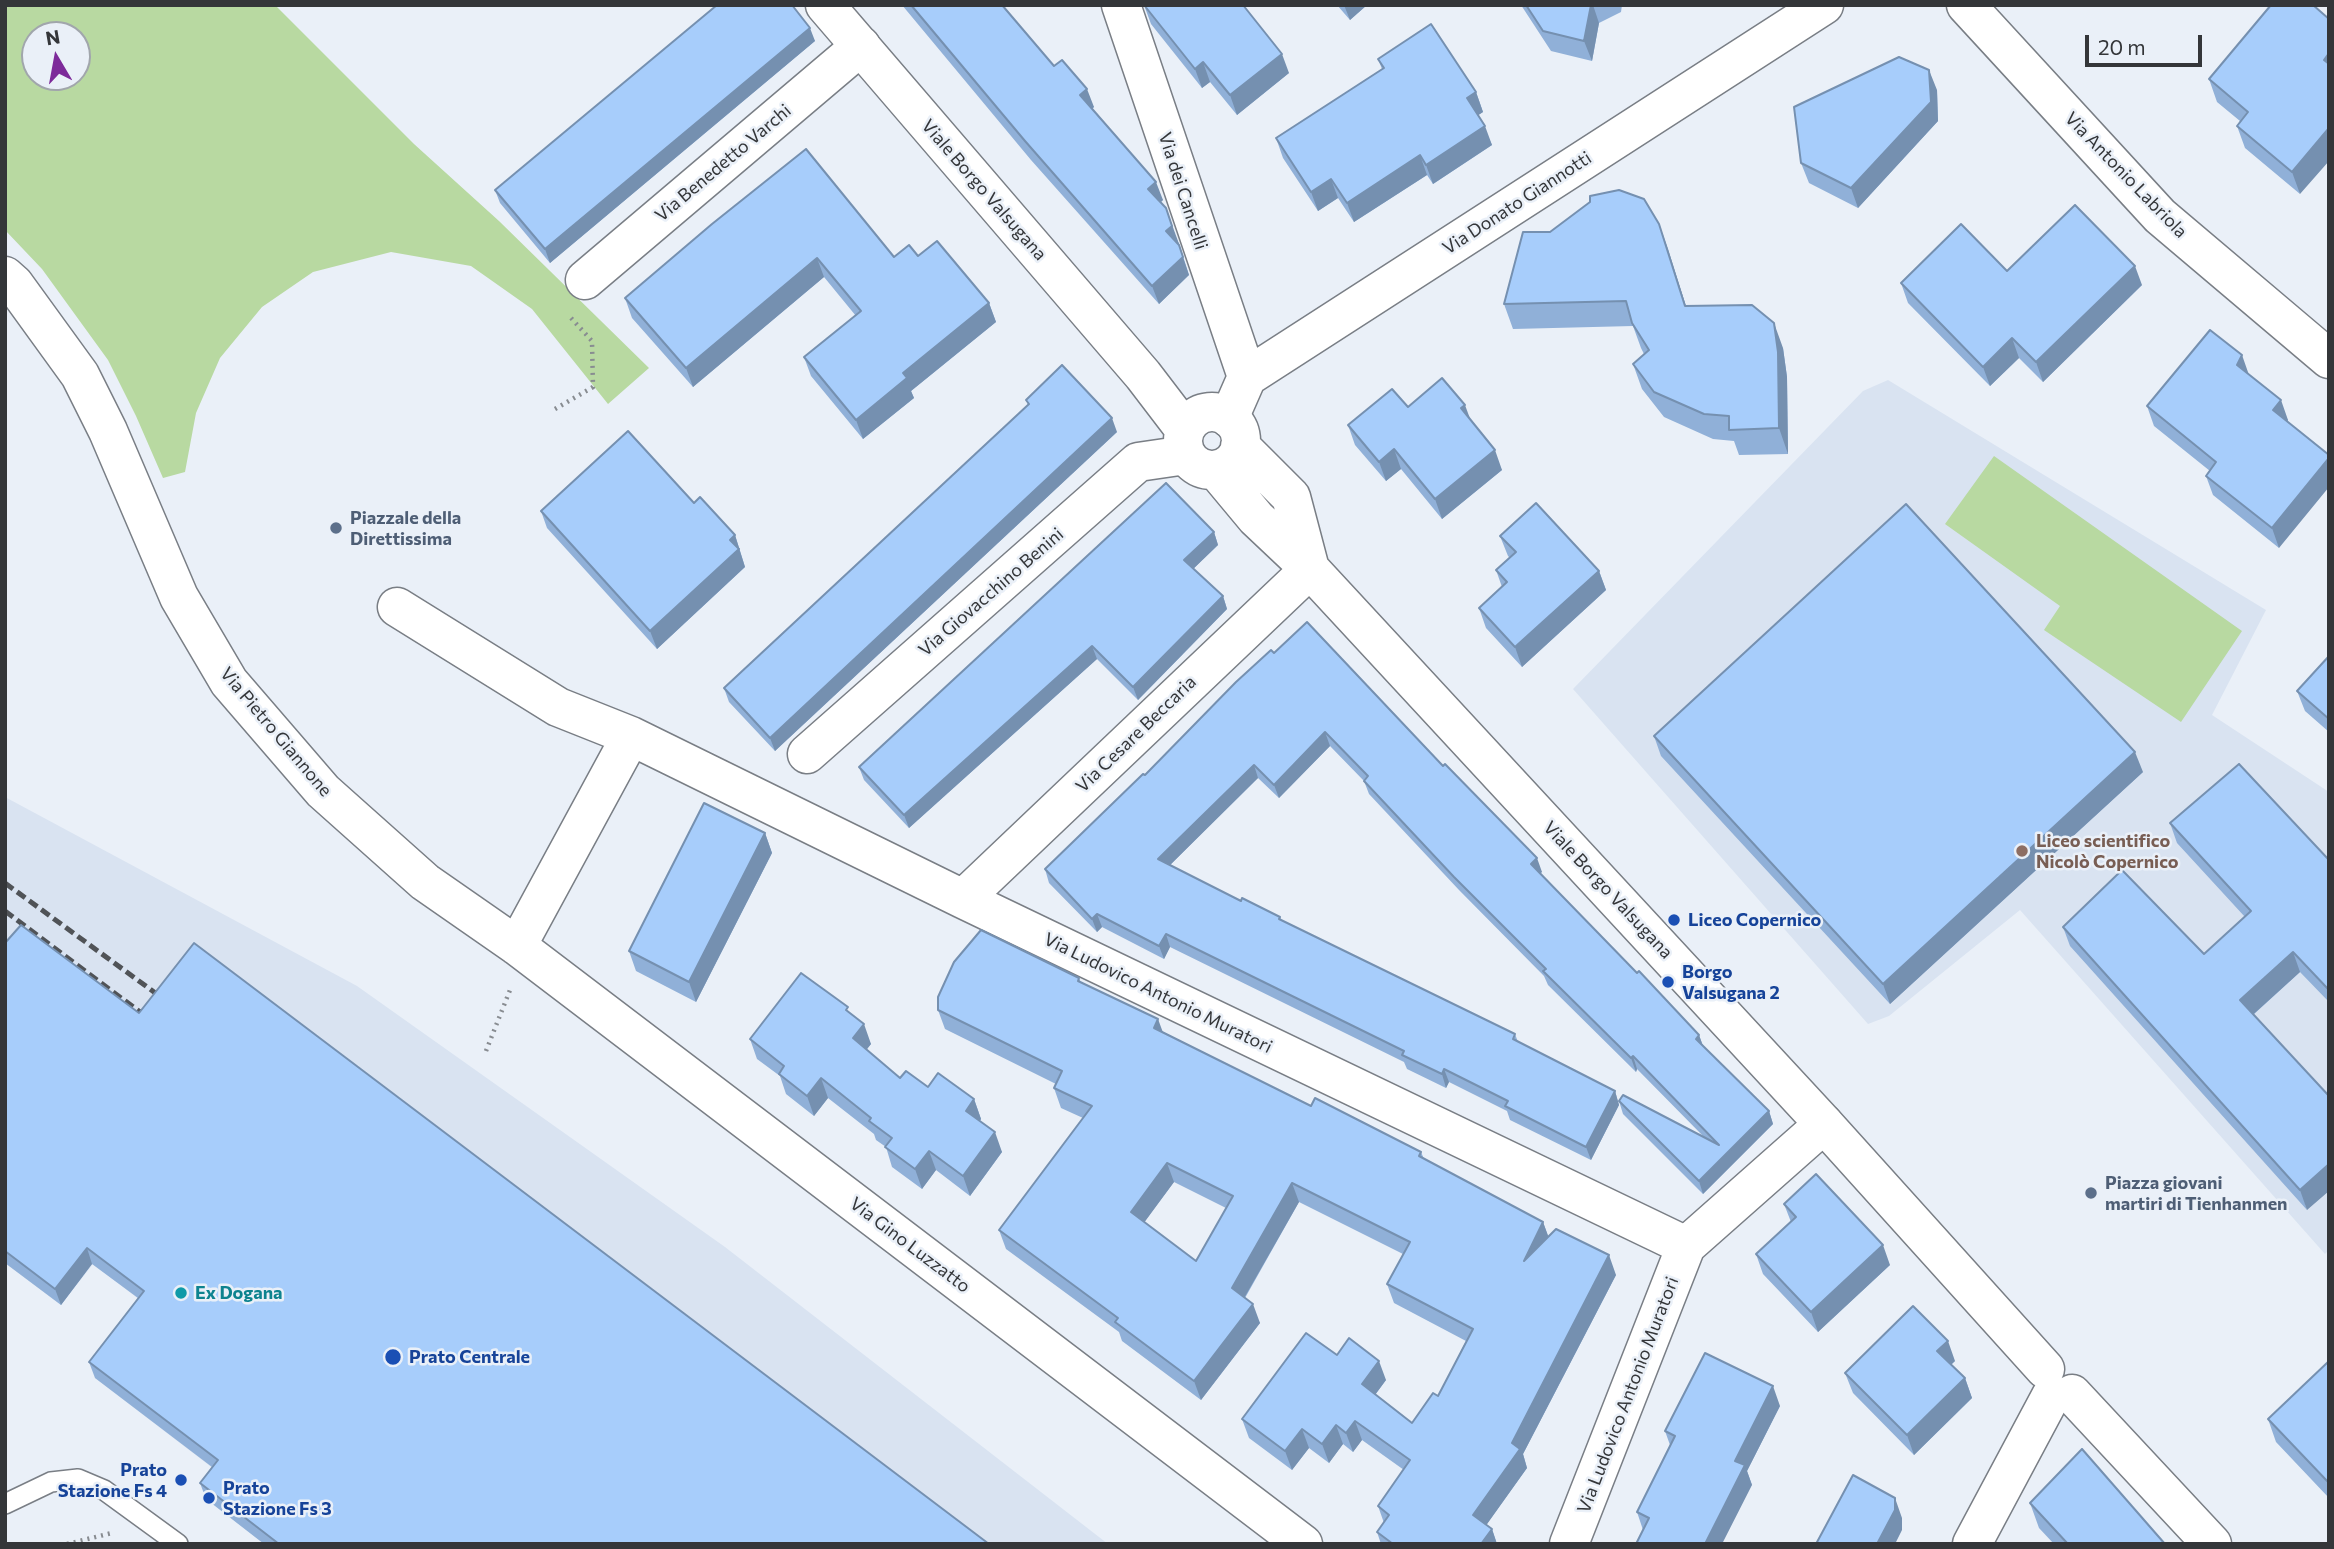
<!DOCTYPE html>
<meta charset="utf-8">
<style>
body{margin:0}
#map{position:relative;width:2334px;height:1549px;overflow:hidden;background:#eaf0f8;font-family:Commissioner,sans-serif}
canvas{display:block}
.frame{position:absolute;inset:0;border:7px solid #343639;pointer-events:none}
.north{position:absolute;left:21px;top:21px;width:70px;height:70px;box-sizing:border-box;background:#eaf0f8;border:2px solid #a1a6ac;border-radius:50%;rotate:350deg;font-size:19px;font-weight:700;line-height:28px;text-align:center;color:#343639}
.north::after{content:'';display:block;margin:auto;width:24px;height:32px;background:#7d2a9a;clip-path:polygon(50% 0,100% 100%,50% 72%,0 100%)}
.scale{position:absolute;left:2085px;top:35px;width:117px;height:32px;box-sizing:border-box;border:4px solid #343639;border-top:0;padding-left:9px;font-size:21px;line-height:24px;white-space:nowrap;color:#343639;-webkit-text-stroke:5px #eaf0f8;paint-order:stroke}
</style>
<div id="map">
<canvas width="2334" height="1549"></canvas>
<div class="frame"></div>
<div class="north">N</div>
<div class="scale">20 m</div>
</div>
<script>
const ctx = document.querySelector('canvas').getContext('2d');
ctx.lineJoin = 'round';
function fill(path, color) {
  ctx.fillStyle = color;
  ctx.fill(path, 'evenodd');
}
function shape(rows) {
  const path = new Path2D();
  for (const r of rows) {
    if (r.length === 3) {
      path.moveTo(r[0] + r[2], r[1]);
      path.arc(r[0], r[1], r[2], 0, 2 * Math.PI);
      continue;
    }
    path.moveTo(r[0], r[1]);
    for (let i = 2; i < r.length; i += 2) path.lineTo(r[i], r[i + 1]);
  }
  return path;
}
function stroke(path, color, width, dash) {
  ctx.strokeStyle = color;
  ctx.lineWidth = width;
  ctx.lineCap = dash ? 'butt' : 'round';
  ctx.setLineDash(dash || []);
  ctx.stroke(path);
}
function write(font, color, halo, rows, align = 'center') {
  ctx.font = font + ' Commissioner,sans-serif';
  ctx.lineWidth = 5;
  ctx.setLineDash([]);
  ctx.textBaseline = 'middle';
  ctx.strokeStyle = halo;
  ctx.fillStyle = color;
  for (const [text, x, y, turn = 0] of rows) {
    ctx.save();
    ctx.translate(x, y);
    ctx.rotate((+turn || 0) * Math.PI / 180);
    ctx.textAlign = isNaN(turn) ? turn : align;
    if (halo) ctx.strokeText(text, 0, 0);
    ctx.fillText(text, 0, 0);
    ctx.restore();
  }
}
const built = shape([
 [1888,380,2266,610,2212,715,2329,792,2329,1250,2325,1254,2020,910,1889,1016,1868,1024,1573,689,1863,391],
 [5,797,357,986,725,1247,1108,1544,265,1544,206,1499,223,1476,95,1378,149,1307,93,1264,61,1305,5,1263]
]);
const green = shape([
 [5,5,275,5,414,144,499,221,649,368,608,404,532,309,471,266,391,252,313,272,262,307,220,358,196,413,185,472,163,478,136,416,108,360,42,269,5,230],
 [35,35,77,35,77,77,35,77],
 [1994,456,2242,631,2181,722,2044,630,2060,606,1945,524]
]);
const path = shape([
 [555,409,593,387,592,341,571,318],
 [486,1051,510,990],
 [67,1544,112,1533]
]);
const lane = shape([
 [5,1504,51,1482,78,1479,104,1490,178,1544]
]);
const street = shape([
 [1121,5,1247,377],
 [1966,5,2160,216,2329,359],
 [5,276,14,284,80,375,108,431,179,597,229,682,323,791,425,882,517,946,1303,1544],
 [585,280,861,46],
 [1229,418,1247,377,1824,5],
 [397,607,558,707,631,736],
 [807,754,1138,462,1186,455],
 [963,899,1310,569],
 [517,946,631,736,963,899,1686,1246],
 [1569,1544,1686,1246,1824,1124],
 [1972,1544,2051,1396]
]);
const secondary = shape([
 [825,5,1143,375,1185,430],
 [1212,441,29],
 [1240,446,1291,497,1310,569],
 [1216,470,1256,518,1310,569,1824,1124,2045,1369],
 [2072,1394,2212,1544]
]);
const rail = shape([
 [5,883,169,1003],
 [5,911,156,1024]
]);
const wall = shape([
 [715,5,792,5,815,41,550,263,500,203,495,190,716,6],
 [902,5,1002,5,1054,66,1094,107,1092,109,1163,200,1161,202,1179,244,1189,275,1159,304,1031,160],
 [1144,5,1289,73,1237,115,1210,82,1202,88,1151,24],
 [1337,5,1367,5,1350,20],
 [1521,5,1622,5,1621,12,1599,23,1592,61,1551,51],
 [2271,5,2300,194,2245,148,2237,126,2240,121,2217,102,2209,79],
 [1378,59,1476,92,1483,112,1478,115,1492,145,1433,184,1427,175,1354,222,1338,198,1318,211,1283,158,1276,138,1382,69],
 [1937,90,1938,121,1858,208,1809,183,1801,163],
 [712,224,894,257,918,256,989,303,996,322,911,391,914,398,863,439,811,376,804,357,856,316,824,277,693,387,632,318,625,298],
 [1659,224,1686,306,1783,348,1787,377,1788,454,1739,455,1734,441,1713,439,1664,417,1642,389,1633,364,1644,354,1641,348,1633,326,1513,329,1504,304,1550,232],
 [2007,271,2142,285,2043,382,2019,358,1990,386,1908,303,1901,283],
 [2248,374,2288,420,2279,548,2213,495,2206,476,2210,471,2154,426,2147,406],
 [1026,400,1117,432,775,751,729,702,724,688,1028,405],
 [1408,407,1470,420,1502,470,1442,519,1401,469,1386,481,1355,445,1348,425],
 [694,503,735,535,745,567,657,649,547,528,541,511],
 [1214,532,1218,545,1193,569,1223,596,1227,609,1138,700,1097,659,909,828,864,780,859,767],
 [1500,536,1599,571,1606,590,1522,667,1486,628,1479,608,1502,587,1496,570,1510,558,1508,556],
 [1271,650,1542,872,1540,873,1637,973,1699,1035,1703,1046,1769,1111,1773,1124,1703,1194,1623,1114,1619,1101,1703,1136,1637,1069,1636,1072,1548,985,1544,976,1459,890,1369,794,1364,781,1330,746,1279,798,1258,778,1170,865,1241,901,1280,917,1281,921,1515,1034,1518,1042,1615,1091,1619,1105,1591,1160,1510,1120,1507,1111,1449,1082,1446,1088,1407,1069,1404,1062,1170,947,1164,959,1102,927,1097,932,1049,883,1045,869,1145,775],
 [2329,656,2329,732,2305,711,2297,691],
 [1654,736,2143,772,1890,1004,1661,756],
 [2170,823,2329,860,2329,1002,2300,972,2253,1015,2307,1210,2070,946,2063,927,2204,954,2245,917,2177,843],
 [765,833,772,853,696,1002,636,971,629,951],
 [5,943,139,1013,989,1544,264,1544,206,1499,200,1483,212,1467,95,1378,89,1362,138,1298,92,1264,61,1305,5,1263],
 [1079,978,1081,983,1163,1032,1311,1106,1421,1152,1424,1159,1543,1222,1548,1236,1616,1275,1523,1454,1527,1468,1486,1525,1492,1529,1497,1544,1381,1544,1377,1532,1384,1523,1378,1506,1404,1470,1362,1440,1353,1452,1343,1444,1329,1463,1309,1448,1292,1470,1249,1438,1242,1419,1337,1355,1386,1380,1375,1395,1412,1423,1438,1396,1466,1341,1394,1303,1387,1284,1403,1254,1299,1202,1245,1298,1260,1323,1201,1400,1122,1341,1119,1332,1006,1249,999,1230,1083,1118,1061,1108,1054,1088,1056,1084,945,1029,938,1010],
 [1174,1182,1226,1208,1196,1261,1144,1222],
 [851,1014,871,1044,866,1050,900,1078,928,1087,974,1099,981,1119,980,1121,1002,1152,970,1196,936,1170,922,1189,892,1167,886,1147,876,1140,874,1134,828,1098,814,1116,786,1094,780,1076,757,1059,750,1039],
 [1784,1204,1890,1265,1818,1332,1763,1274,1756,1254,1791,1222],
 [1955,1361,1951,1365,1965,1378,1972,1398,1914,1455,1853,1393,1845,1373],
 [2329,1361,2329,1498,2276,1442,2268,1419],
 [1780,1406,1747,1471,1752,1485,1643,1530,1637,1512,1670,1445,1665,1431],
 [2030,1503,2165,1544,2054,1544,2039,1528]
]);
const shadedWall = shape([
 [1344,5,1367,5,1350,20],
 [1591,5,1593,5,1599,23,1592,61,1584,41],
 [810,28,815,41,550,263,545,249],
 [2329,53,2329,74,2324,60],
 [1282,54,1289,73,1237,115,1230,95],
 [1203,62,1210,82,1202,88,1195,69],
 [1929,70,1937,90,1938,121,1858,208,1851,188],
 [1087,89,1094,107,1086,113,1080,95],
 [1476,92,1483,112,1474,118,1467,98],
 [1485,126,1492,145,1433,184,1426,165],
 [2329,128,2329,161,2300,194,2292,172],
 [1420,155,1427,175,1354,222,1347,203],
 [1331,179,1338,198,1318,211,1311,192],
 [1156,182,1163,200,1155,207,1148,189],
 [1166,208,1179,244,1173,250,1166,231],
 [1659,224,1668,249,1694,332,1685,306],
 [1179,245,1189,275,1159,304,1152,286],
 [817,258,824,277,693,387,686,368],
 [2135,266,2142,285,2043,382,2036,362],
 [989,303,996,322,911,391,914,398,863,439,856,420,903,373],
 [1774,323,1783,348,1787,377,1788,454,1779,428],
 [2012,338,2019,358,1990,386,1983,367],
 [2242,355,2249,375,2237,365],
 [2281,400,2288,420,2280,429,2273,410],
 [1465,405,1472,424,1461,408],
 [1112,418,1117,432,775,751,770,738],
 [1394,449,1401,469,1386,481,1379,462],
 [1495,450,1502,470,1442,519,1435,499],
 [2329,458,2329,487,2279,548,2272,528],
 [1214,532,1218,545,1189,573,1184,560],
 [735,535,745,567,657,649,650,631],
 [1599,571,1606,590,1522,667,1515,647],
 [1223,596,1227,609,1138,700,1133,687],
 [1092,646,1097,659,909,828,904,815],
 [1325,732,1330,746,1279,798,1274,785],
 [2135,752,2143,772,1890,1004,1883,984],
 [1254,765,1258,778,1163,872,1158,859],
 [765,833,772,853,696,1002,689,982],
 [1537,858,1542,872,1536,877,1531,864],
 [1097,914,1102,927,1097,932,1092,919],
 [1166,934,1170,947,1164,959,1159,946],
 [2293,952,2300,972,2247,1020,2240,1000],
 [1158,1019,1165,1038,1154,1028],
 [864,1024,871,1044,860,1058,853,1038],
 [1699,1035,1704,1049,1696,1039],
 [1633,1056,1637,1069,1636,1072,1631,1058],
 [1444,1069,1449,1082,1446,1088,1442,1074],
 [821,1078,828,1098,814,1116,807,1096],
 [1615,1091,1619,1105,1591,1160,1586,1147],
 [974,1099,981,1119,973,1130,966,1111],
 [1769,1111,1773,1124,1703,1194,1699,1181],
 [995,1132,1002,1152,970,1196,963,1176],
 [929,1151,936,1170,922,1189,915,1169],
 [1167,1163,1174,1182,1138,1231,1131,1212],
 [2329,1164,2329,1191,2307,1210,2300,1190],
 [1292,1183,1299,1202,1239,1307,1232,1288],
 [1543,1222,1550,1241,1524,1261],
 [1883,1245,1890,1265,1818,1332,1811,1312],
 [87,1248,92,1264,61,1305,55,1289],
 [1609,1255,1616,1275,1523,1454,1527,1468,1480,1534,1473,1515,1512,1443],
 [1253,1304,1260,1323,1201,1400,1194,1381],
 [1948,1341,1955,1361,1944,1371,1937,1351],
 [1379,1361,1386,1380,1369,1403,1362,1384],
 [1965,1378,1972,1398,1914,1455,1907,1435],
 [1773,1386,1780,1406,1747,1471,1752,1485,1722,1544,1705,1544,1735,1461],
 [1355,1421,1362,1440,1353,1452,1346,1433],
 [1336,1425,1343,1444,1329,1463,1322,1444],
 [1302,1429,1309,1448,1292,1470,1285,1451],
 [1895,1498,1902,1518,1902,1530,1895,1544,1877,1544],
 [1492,1529,1497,1544,1481,1544]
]);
const building = shape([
 [717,5,792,5,810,28,545,249,495,190,717,5],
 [911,5,1002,5,1054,66,1062,60,1087,89,1080,95,1156,182,1148,189,1166,208,1172,226,1166,231,1179,245,1183,257,1152,286,1025,141,911,5],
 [1144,5,1243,5,1282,54,1230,95,1203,62,1195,69,1144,5],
 [1526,5,1591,5,1584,41,1543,31,1526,5],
 [2271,5,2313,5,2329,19,2329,53,2324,60,2329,64,2329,128,2292,172,2237,126,2248,112,2209,79,2271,5],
 [1431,24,1476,92,1467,98,1485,126,1426,165,1420,155,1347,203,1331,179,1311,192,1276,138,1384,68,1378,59,1431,24],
 [1899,57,1929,70,1931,102,1851,188,1801,163,1794,107,1899,57],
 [806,149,894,257,909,245,918,256,937,241,989,303,903,373,907,378,856,420,804,357,861,311,817,258,686,368,625,298,712,224,806,149],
 [1619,190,1644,199,1659,224,1685,306,1752,305,1774,323,1778,352,1779,428,1729,430,1729,416,1704,414,1654,392,1633,364,1649,350,1632,323,1626,301,1504,304,1523,232,1550,232,1590,202,1590,196,1619,190],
 [2075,205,2135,266,2036,362,2012,338,1983,367,1901,283,1961,224,2007,271,2075,205],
 [2210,330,2242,355,2237,365,2281,400,2273,410,2329,455,2329,458,2272,528,2206,476,2216,462,2147,406,2210,330],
 [1062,365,1112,418,770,738,724,688,1029,404,1026,400,1062,365],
 [1442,378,1465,405,1461,408,1495,450,1435,499,1394,449,1379,462,1348,425,1392,389,1408,407,1442,378],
 [628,431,694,503,700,497,735,535,730,540,739,549,650,631,541,511,628,431],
 [1166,483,1214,532,1184,560,1223,596,1133,687,1092,646,904,815,859,767,1166,483],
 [1536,503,1599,571,1515,647,1479,608,1507,582,1496,570,1516,552,1500,536,1536,503],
 [1906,504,2135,752,1883,984,1654,736,1906,504],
 [1307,622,1443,766,1445,764,1537,858,1531,864,1637,973,1639,971,1699,1035,1696,1039,1769,1111,1699,1181,1619,1101,1623,1095,1719,1145,1633,1056,1631,1058,1543,971,1546,969,1454,877,1364,781,1368,776,1325,732,1274,785,1254,765,1158,859,1241,901,1242,898,1280,917,1279,919,1515,1034,1513,1039,1615,1091,1586,1147,1505,1106,1508,1101,1444,1069,1442,1074,1402,1055,1404,1051,1166,934,1159,946,1097,914,1092,919,1045,869,1143,774,1145,775,1236,682,1271,650,1274,653,1307,622],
 [2329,656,2329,719,2297,691,2329,656],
 [2239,764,2329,860,2329,990,2293,952,2240,1000,2329,1096,2329,1164,2300,1190,2063,927,2122,870,2204,954,2251,911,2170,823,2239,764],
 [704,803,765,833,689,982,629,951,704,803],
 [21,925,139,1013,194,943,989,1544,279,1544,200,1483,218,1460,89,1362,144,1291,87,1248,55,1289,5,1251,5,943,21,925],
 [981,930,1079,978,1078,981,1158,1019,1154,1028,1311,1106,1315,1098,1421,1152,1419,1156,1543,1222,1524,1261,1556,1229,1609,1255,1512,1443,1520,1449,1473,1515,1492,1529,1481,1544,1393,1544,1377,1532,1389,1515,1378,1506,1410,1460,1355,1421,1346,1433,1336,1425,1322,1444,1302,1429,1285,1451,1242,1419,1306,1333,1337,1355,1349,1338,1379,1361,1362,1384,1412,1423,1433,1393,1438,1396,1473,1329,1387,1284,1410,1242,1292,1183,1232,1288,1253,1304,1194,1381,1115,1322,1118,1318,999,1230,1092,1106,1054,1088,1062,1071,938,1010,938,997,954,962,981,930],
 [1167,1163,1233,1196,1196,1261,1131,1212,1167,1163],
 [801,973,848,1007,846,1010,864,1024,853,1038,900,1078,906,1071,928,1087,938,1073,974,1099,966,1111,995,1132,963,1176,929,1151,915,1169,885,1147,892,1138,869,1121,871,1118,821,1078,807,1096,779,1074,784,1066,750,1039,801,973],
 [1816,1174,1883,1245,1811,1312,1756,1254,1796,1217,1784,1204,1816,1174],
 [1913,1306,1948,1341,1937,1351,1965,1378,1907,1435,1845,1373,1913,1306],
 [1705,1353,1773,1386,1735,1461,1745,1465,1705,1544,1636,1544,1649,1518,1637,1512,1675,1436,1665,1431,1705,1353],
 [2329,1361,2329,1483,2268,1419,2329,1361],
 [2082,1449,2165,1544,2068,1544,2030,1503,2082,1449],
 [1853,1475,1895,1498,1895,1510,1877,1544,1816,1544,1853,1475]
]);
const markers = [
 [336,528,7,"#5c6f8a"],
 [2022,851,7,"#8d6e63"],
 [1674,920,7,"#1a4fb4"],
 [1668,982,7,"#1a4fb4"],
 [2091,1193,7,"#5c6f8a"],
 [181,1293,7,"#0f9aa8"],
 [393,1357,9,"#1a4fb4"],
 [181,1480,7,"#1a4fb4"],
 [209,1498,7,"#1a4fb4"]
];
const streetNames = [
 ["Via Benedetto Varchi",723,163,-40],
 ["Via Antonio Labriola",2126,175,46],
 ["Viale Borgo Valsugana",984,190,49],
 ["Via dei Cancelli",1183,191,72],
 ["Via Donato Giannotti",1517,203,-33],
 ["Via Giovacchino Benini",991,592,-41],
 ["Via Pietro Giannone",276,732,50],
 ["Via Cesare Beccaria",1136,734,-44],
 ["Viale Borgo Valsugana",1608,890,47],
 ["Via Ludovico Antonio Muratori",1158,993,26],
 ["Via Gino Luzzatto",910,1245,37],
 ["Via Ludovico Antonio Muratori",1628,1395,-69]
];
const serviceNames = [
 ["Piazzale della",350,518],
 ["Direttissima",350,539],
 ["Piazza giovani",2105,1183],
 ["martiri di Tienhanmen",2105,1204]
];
const educationNames = [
 ["Liceo scientifico",2036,841],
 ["Nicolò Copernico",2036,862]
];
const transitNames = [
 ["Liceo Copernico",1688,920],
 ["Borgo",1682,972],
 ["Valsugana 2",1682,993],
 ["Prato Centrale",409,1357],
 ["Prato",167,1470,"right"],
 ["Stazione Fs 4",167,1491,"right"],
 ["Prato",223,1488],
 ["Stazione Fs 3",223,1509]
];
const cultureNames = [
 ["Ex Dogana",195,1293]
];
fill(built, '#d9e3f1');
fill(green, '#b8d9a1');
stroke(lane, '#797e85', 22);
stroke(street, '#797e85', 41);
stroke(secondary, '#797e85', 41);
stroke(path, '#888c91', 4.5, [2, 5]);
stroke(lane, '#fff', 19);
stroke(street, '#fff', 38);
stroke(secondary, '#fff', 38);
stroke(rail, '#505357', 5, [10, 5]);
fill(wall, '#90b0d8');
fill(shadedWall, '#7590b0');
fill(building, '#a7cdfb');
stroke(building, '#7590b0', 2);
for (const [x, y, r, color] of markers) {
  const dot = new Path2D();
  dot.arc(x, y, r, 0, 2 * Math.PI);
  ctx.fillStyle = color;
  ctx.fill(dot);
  stroke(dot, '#eaf0f8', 2.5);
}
write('18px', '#343639', '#eaf0f8', streetNames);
write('bold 18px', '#4e5e75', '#eaf0f8', serviceNames, 'left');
write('bold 18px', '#785e54', '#eaf0f8', educationNames, 'left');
write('bold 18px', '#164399', '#eaf0f8', transitNames, 'left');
write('bold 18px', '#0d838f', '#eaf0f8', cultureNames, 'left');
</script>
